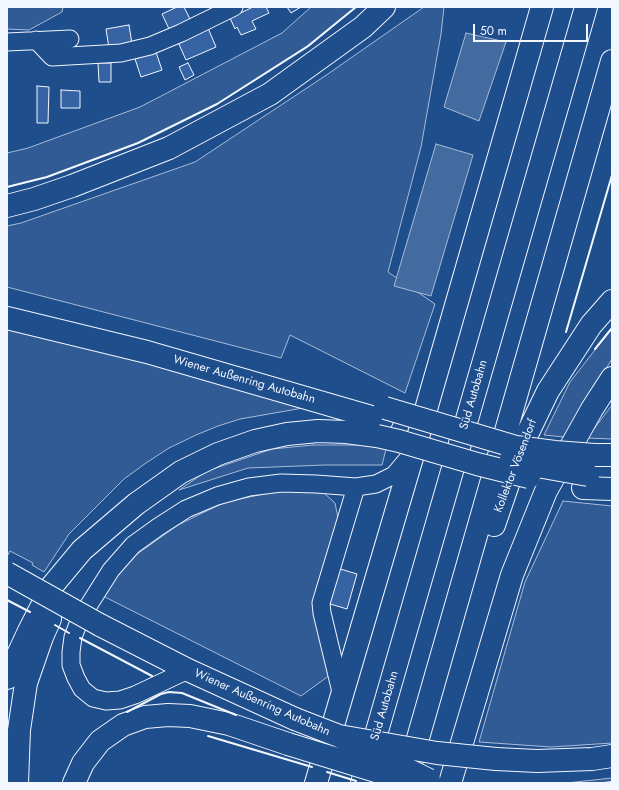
<!DOCTYPE html>
<meta charset="utf-8">
<style>
body{margin:0}
#map{position:relative;width:619px;height:790px;overflow:hidden;background:#1f4e8c;font-family:Jost,sans-serif}
canvas{display:block}
.frame{position:absolute;inset:0;border:8px solid #f2f6ff;pointer-events:none}
.scale{position:absolute;left:473px;top:24px;width:115px;height:18px;box-sizing:border-box;border:2px solid #f2f6ff;border-top:0;padding-left:5px;font-size:12px;line-height:14px;white-space:nowrap;color:#f2f6ff;-webkit-text-stroke:3px #1f4e8c;paint-order:stroke}
</style>
<div id="map">
<canvas width="619" height="790"></canvas>
<div class="frame"></div>
<div class="scale">50 m</div>
</div>
<script>
const ctx = document.querySelector('canvas').getContext('2d');
ctx.lineJoin = 'round';
function fill(path, color) {
  ctx.fillStyle = color;
  ctx.fill(path, 'evenodd');
}
function shape(rows) {
  const path = new Path2D();
  for (const r of rows) {
    path.moveTo(r[0], r[1]);
    for (let i = 2; i < r.length; i += 2) path.lineTo(r[i], r[i + 1]);
  }
  return path;
}
function stroke(path, color, width, dash) {
  ctx.strokeStyle = color;
  ctx.lineWidth = width;
  ctx.lineCap = dash ? 'butt' : 'round';
  ctx.setLineDash(dash || []);
  ctx.stroke(path);
}
function write(font, color, halo, rows, align = 'center') {
  ctx.font = font + ' Jost,sans-serif';
  ctx.lineWidth = 3;
  ctx.setLineDash([]);
  ctx.textBaseline = 'middle';
  ctx.strokeStyle = halo;
  ctx.fillStyle = color;
  for (const [text, x, y, turn = 0] of rows) {
    ctx.save();
    ctx.translate(x, y);
    ctx.rotate((+turn || 0) * Math.PI / 180);
    ctx.textAlign = isNaN(turn) ? turn : align;
    if (halo) ctx.strokeText(text, 0, 0);
    ctx.fillText(text, 0, 0);
    ctx.restore();
  }
}
const built = shape([
 [7,7,63,7,62,12,29,30,7,29,7,7],
 [311,7,356,7,308,47,216,105,138,143,47,177,7,187,7,153,28,148,140,107,282,33,311,7],
 [424,7,444,7,441,34,421,147,388,272,435,304,405,393,290,335,281,358,7,287,7,226,21,223,195,162,325,76,424,7],
 [612,328,612,359,564,437,544,435,570,382,612,328],
 [7,329,74,344,160,367,303,408,240,419,218,426,196,435,169,448,146,463,124,479,69,534,44,572,32,565,33,563,10,551,8,555,7,555,7,329],
 [612,405,612,439,587,438,612,405],
 [313,445,365,445,386,449,382,465,325,465,248,468,179,490,207,471,272,449,313,445],
 [279,491,324,493,335,503,338,518,317,586,317,613,330,675,301,696,103,596,123,564,178,525,225,502,279,491],
 [563,501,612,506,612,743,551,747,479,742,525,582,563,501],
 [612,778,612,783,566,783,612,778]
]);
const water = shape([
 [466,33,506,42,479,121,444,107,466,33],
 [436,144,473,155,431,296,394,286,436,144]
]);
const building = shape([
 [177,7,184,7,191,21,170,31,162,14,177,7],
 [253,7,266,7,269,13,252,21,256,29,241,35,237,27,235,29,230,18,253,7],
 [287,7,301,7,291,13,287,7],
 [129,25,132,44,109,48,106,29,129,25],
 [208,28,216,47,186,60,178,42,208,28],
 [156,52,162,70,141,77,135,59,156,52],
 [98,63,111,63,111,82,99,82,98,63],
 [188,63,194,75,185,80,179,67,188,63],
 [37,86,49,87,48,123,37,123,37,86],
 [61,90,80,91,80,108,61,108,61,90],
 [337,568,357,574,347,609,327,603,337,568]
]);
const minor = shape([
 [36,40,52,57,121,53,150,46,181,33,234,7],
 [7,42,70,39],
 [188,670,135,695,120,700,106,701,93,698,82,689,76,678,71,665,71,652,73,637,80,619,111,570,133,545,158,527,186,509,217,496,249,487,281,483,316,484,356,487,376,484,394,475,410,456],
 [342,696,322,613,321,603,356,487]
]);
const highway = shape([
 [7,206,34,199,72,186,169,148,270,94,363,27,384,7],
 [7,318,147,352,382,420],
 [595,455,612,455],
 [583,488,612,489],
 [494,525,520,449,548,391,591,325,612,301],
 [100,625,188,670,295,719],
 [7,678,29,631,52,586,82,550,136,504,181,472,218,454,255,441,287,434,318,431,346,432,377,436],
 [496,759,537,761,592,759,612,756],
 [410,766,612,61],
 [17,783,19,730,26,683,42,637,50,619],
 [74,783,83,763,100,741,123,725,145,717,168,715,190,716,229,724,288,744],
 [316,783,414,451,542,7],
 [362,783,586,7],
 [450,783,512,575,546,491,592,409,612,378]
]);
const highwayBridge = shape([
 [385,408,516,447,555,452,595,455],
 [377,436,399,441,477,464,529,477],
 [511,459,543,467,588,475],
 [7,573,100,625],
 [295,719,339,736,429,780],
 [339,736,437,753,496,759],
 [288,744,405,780]
]);
const wall = shape([
 [7,187,47,177,138,143,217,104,308,46,356,7],
 [566,332,612,175],
 [595,349,612,328],
 [7,600,30,612],
 [55,625,69,633],
 [80,638,152,676],
 [127,712,161,694,169,692,182,693,236,715],
 [208,736,312,767],
 [327,772,356,781],
 [604,783,612,782]
]);
const streetNames = [
 ["Wiener Außenring Autobahn",244,380,16],
 ["Süd Autobahn",474,395,-74],
 ["Kollektor Vösendorf",516,466,-69],
 ["Wiener Außenring Autobahn",262,703,24],
 ["Süd Autobahn",385,706,-74]
];
fill(built, '#305b95');
stroke(built, '#a8bbd7', 1);
fill(water, '#446ba0');
stroke(water, '#a8bbd7', 1);
fill(building, '#3563a3');
stroke(building, '#f2f6ff', 1);
stroke(minor, '#f2f6ff', 19);
stroke(highway, '#f2f6ff', 24);
stroke(minor, '#1f4e8c', 17);
stroke(highway, '#1f4e8c', 22);
stroke(highwayBridge, '#f2f6ff', 24, []);
stroke(highwayBridge, '#1f4e8c', 22);
stroke(wall, '#f2f6ff', 2);
write('12px', '#f2f6ff', '#1f4e8c', streetNames);
</script>
